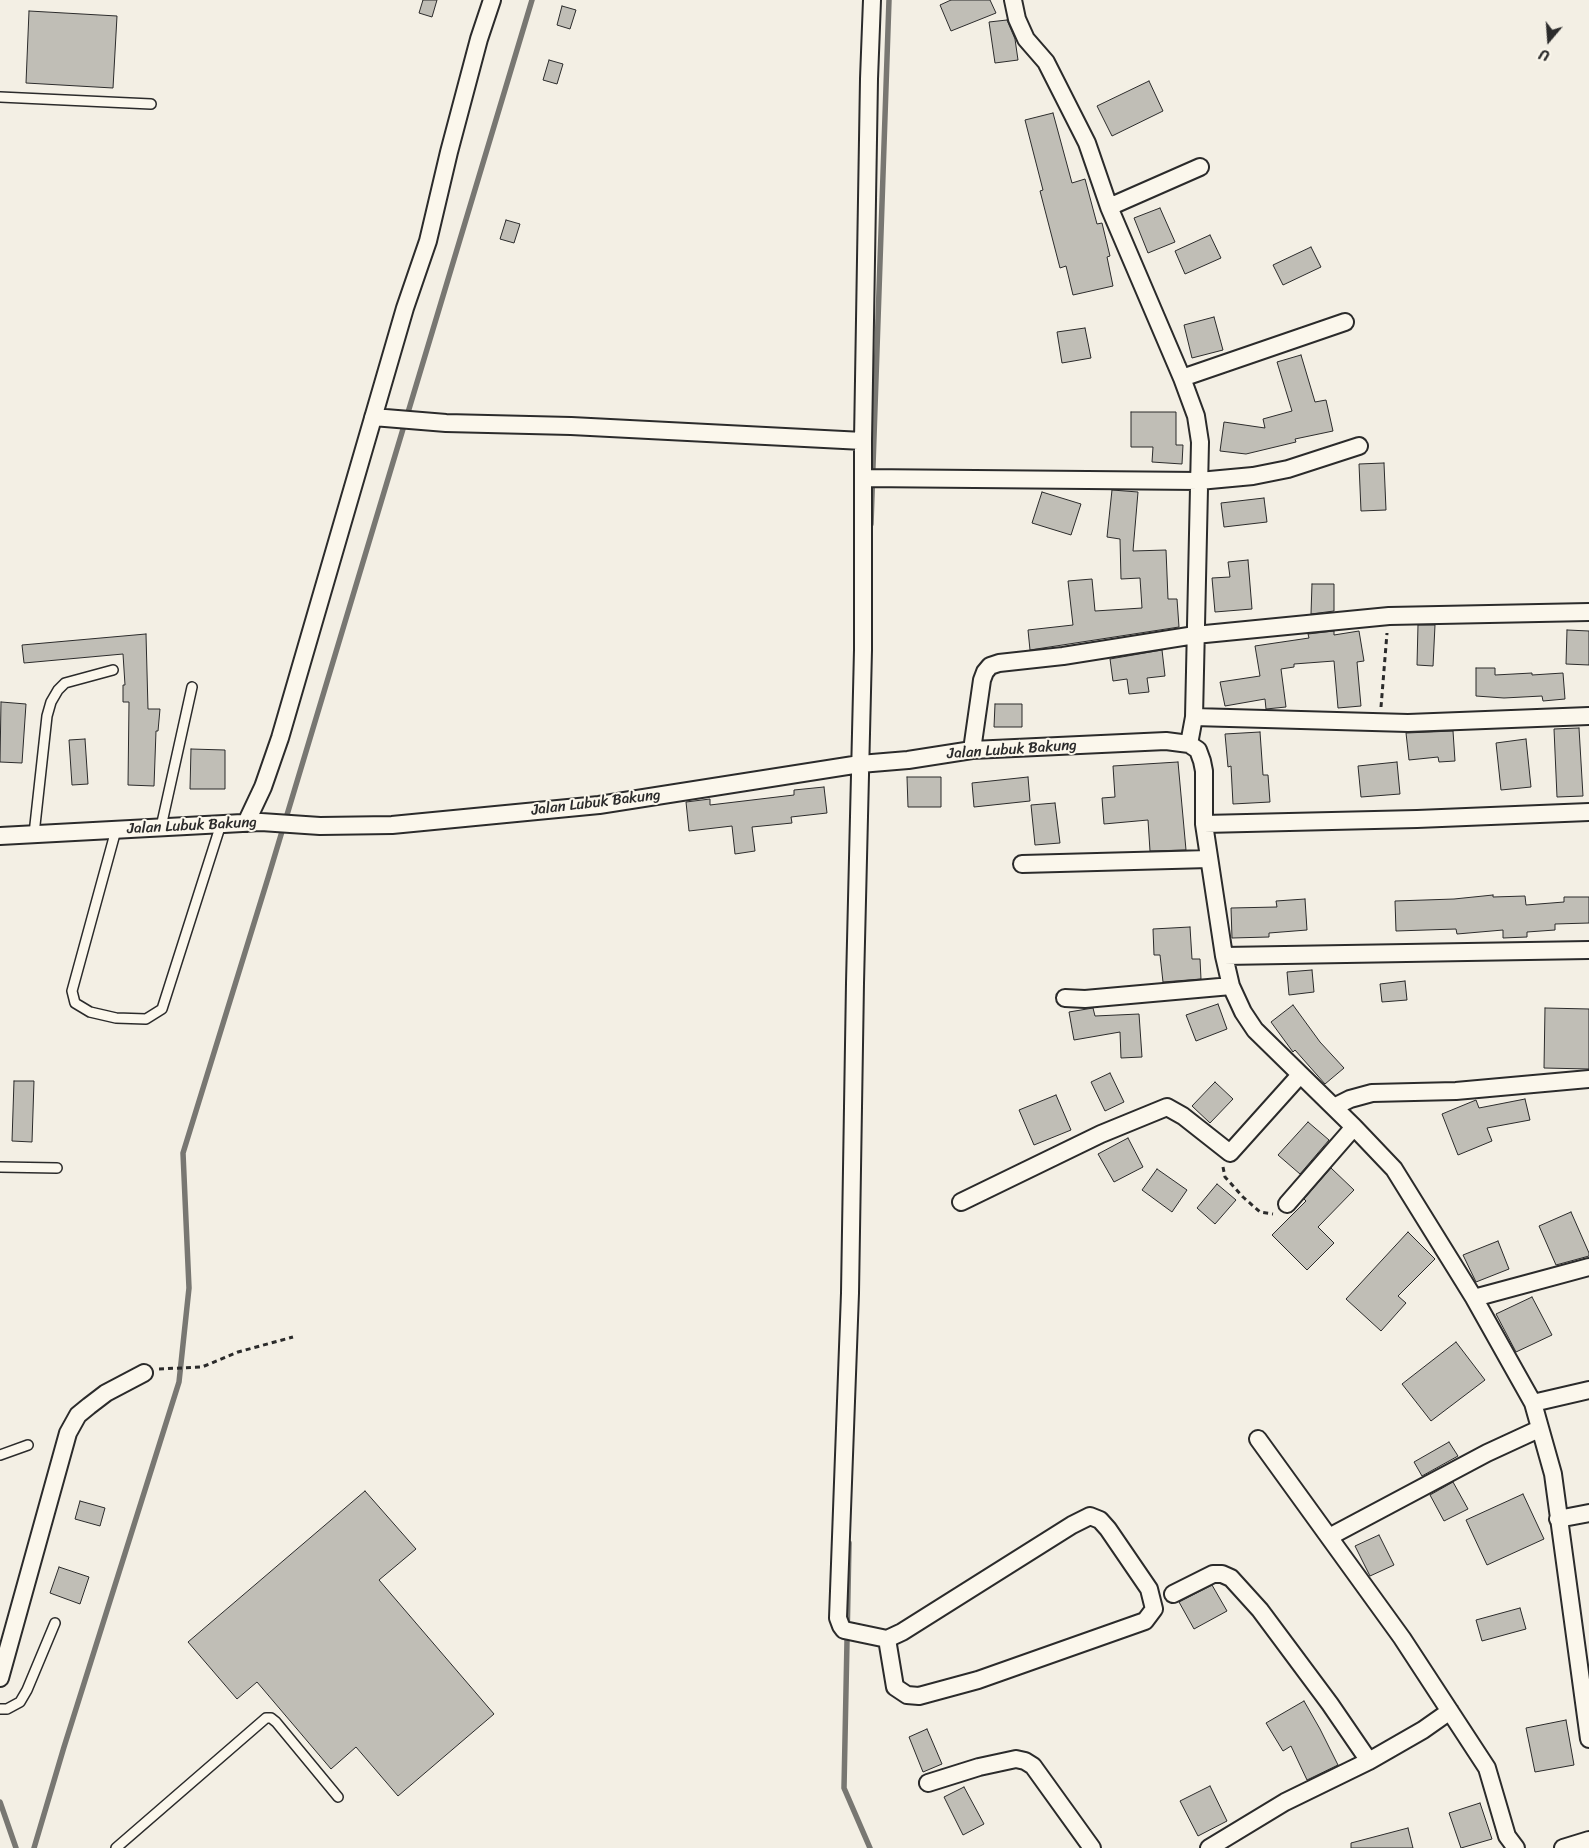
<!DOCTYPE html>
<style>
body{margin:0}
#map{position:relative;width:1589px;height:1848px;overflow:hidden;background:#f3efe4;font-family:Sriracha,sans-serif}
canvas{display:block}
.north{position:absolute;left:1524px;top:15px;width:50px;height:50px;-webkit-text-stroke:4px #fbf7ec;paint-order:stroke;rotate:198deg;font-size:14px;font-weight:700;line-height:20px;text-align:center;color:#2b2b2b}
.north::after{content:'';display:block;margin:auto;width:18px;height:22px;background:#2b2b2b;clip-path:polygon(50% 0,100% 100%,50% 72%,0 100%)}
</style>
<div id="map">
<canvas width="1589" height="1848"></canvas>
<div class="north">U</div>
</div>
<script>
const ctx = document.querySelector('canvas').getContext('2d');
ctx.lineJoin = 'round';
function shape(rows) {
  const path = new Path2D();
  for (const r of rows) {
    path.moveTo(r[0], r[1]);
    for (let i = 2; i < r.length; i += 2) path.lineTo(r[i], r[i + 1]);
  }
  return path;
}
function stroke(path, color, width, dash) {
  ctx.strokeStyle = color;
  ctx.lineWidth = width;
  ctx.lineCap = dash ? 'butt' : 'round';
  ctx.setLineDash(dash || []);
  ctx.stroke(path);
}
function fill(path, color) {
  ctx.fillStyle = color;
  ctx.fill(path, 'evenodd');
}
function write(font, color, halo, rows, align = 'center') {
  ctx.font = font + ' Sriracha,sans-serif';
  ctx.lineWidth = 4;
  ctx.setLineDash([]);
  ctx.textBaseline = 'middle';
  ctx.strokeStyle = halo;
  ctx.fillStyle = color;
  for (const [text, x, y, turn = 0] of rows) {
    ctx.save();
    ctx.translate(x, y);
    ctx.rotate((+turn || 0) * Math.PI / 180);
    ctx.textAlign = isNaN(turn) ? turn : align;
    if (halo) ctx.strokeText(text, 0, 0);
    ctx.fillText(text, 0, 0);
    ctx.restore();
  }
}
const stream = shape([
 [871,524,889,0],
 [849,1543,844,1788,870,1848],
 [0,1802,16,1848],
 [34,1848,64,1747,179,1382,189,1288,183,1153,268,878,532,0]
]);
const building = shape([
 [423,0,437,0,432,17,419,13,423,0],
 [951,0,990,0,996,13,951,31,940,5,951,0],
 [562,6,576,10,570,29,557,25,562,6],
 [29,11,117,16,113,88,26,83,29,11],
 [1007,20,1015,39,1018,60,995,63,989,22,1007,20],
 [549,60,563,64,557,84,543,80,549,60],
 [1149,81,1163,111,1112,136,1097,106,1149,81],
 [1053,113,1072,183,1085,179,1097,224,1102,223,1110,256,1107,257,1113,286,1073,295,1066,266,1060,268,1040,191,1043,190,1025,120,1053,113],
 [1160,208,1175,242,1148,253,1134,218,1160,208],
 [506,220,520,224,514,243,500,239,506,220],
 [1210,235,1221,258,1185,274,1175,251,1210,235],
 [1311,247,1321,267,1283,285,1273,265,1311,247],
 [1214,317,1223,350,1192,358,1184,325,1214,317],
 [1085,328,1091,358,1062,363,1057,332,1085,328],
 [1301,355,1315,402,1326,400,1333,431,1295,439,1296,442,1246,454,1220,451,1224,422,1265,428,1263,419,1292,411,1277,362,1301,355],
 [1131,412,1176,412,1176,445,1183,445,1182,464,1152,462,1153,447,1131,447,1131,412],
 [1384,463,1386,510,1361,511,1359,464,1384,463],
 [1112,490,1138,492,1133,551,1166,550,1168,599,1177,599,1179,627,1030,650,1028,630,1073,625,1068,581,1092,579,1095,611,1142,608,1140,578,1121,579,1120,539,1107,537,1112,490],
 [1042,492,1081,504,1071,535,1032,523,1042,492],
 [1264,498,1267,522,1224,527,1221,503,1264,498],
 [1248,560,1252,609,1215,612,1212,578,1230,577,1228,562,1248,560],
 [1312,584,1334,584,1334,611,1311,614,1312,584],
 [1418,625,1435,625,1433,666,1417,665,1418,625],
 [1567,630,1589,631,1589,665,1566,664,1567,630],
 [1334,631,1334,635,1359,631,1364,661,1357,662,1361,706,1338,708,1334,661,1294,664,1294,667,1281,669,1286,707,1266,709,1265,699,1225,706,1220,682,1260,676,1255,646,1309,638,1308,634,1334,631],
 [146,634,148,709,160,709,158,731,156,731,154,786,128,785,129,702,123,702,123,685,125,685,123,654,24,663,22,645,146,634],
 [1162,650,1165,676,1147,678,1149,692,1129,694,1127,679,1113,681,1110,659,1162,650],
 [1476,668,1495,668,1495,675,1532,673,1532,675,1563,673,1565,699,1543,701,1542,696,1504,698,1476,696,1476,668],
 [1,702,26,704,22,763,0,762,1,702],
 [995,704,1022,704,1022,727,994,727,995,704],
 [1579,728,1583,796,1557,797,1554,729,1579,728],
 [1453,731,1455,761,1439,762,1438,757,1409,760,1406,733,1453,731],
 [1260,732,1263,775,1268,775,1270,802,1233,804,1231,766,1228,767,1225,734,1260,732],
 [85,739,88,784,72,785,69,740,85,739],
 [1526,739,1531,787,1501,790,1496,743,1526,739],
 [191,749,225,750,225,789,190,789,191,749],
 [1178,762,1186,850,1150,851,1148,820,1104,824,1102,798,1115,797,1113,766,1178,762],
 [1397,762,1400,794,1361,797,1358,766,1397,762],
 [907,777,941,777,941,807,908,807,907,777],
 [1028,777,1030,801,974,807,972,783,1028,777],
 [824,787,827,813,791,817,792,823,752,827,755,851,735,854,732,826,689,831,686,802,710,799,710,805,794,795,794,790,824,787],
 [1055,803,1060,843,1035,845,1031,805,1055,803],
 [1493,895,1493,897,1525,896,1526,905,1564,902,1564,897,1589,897,1589,923,1555,924,1555,930,1527,932,1527,937,1503,938,1503,930,1457,934,1456,929,1396,931,1395,901,1454,899,1493,895],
 [1305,899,1307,930,1269,933,1269,937,1232,938,1231,908,1277,907,1276,901,1305,899],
 [1190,927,1192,959,1200,959,1201,979,1163,982,1160,955,1154,955,1153,929,1190,927],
 [1312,970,1314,992,1289,995,1287,972,1312,970],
 [1405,981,1407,1000,1382,1002,1380,984,1405,981],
 [1218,1004,1227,1029,1196,1041,1186,1015,1218,1004],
 [1293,1005,1320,1042,1344,1068,1325,1084,1295,1050,1293,1052,1271,1022,1293,1005],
 [1093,1008,1095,1016,1139,1014,1142,1057,1121,1058,1120,1032,1074,1040,1069,1012,1093,1008],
 [1545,1008,1589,1009,1589,1069,1544,1068,1545,1008],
 [1110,1073,1124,1102,1105,1111,1091,1082,1110,1073],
 [14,1081,34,1081,32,1142,12,1141,14,1081],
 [1215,1082,1233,1099,1210,1123,1192,1106,1215,1082],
 [1056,1095,1071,1130,1034,1145,1019,1110,1056,1095],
 [1525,1099,1530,1120,1487,1128,1492,1141,1458,1155,1442,1114,1476,1100,1479,1108,1525,1099],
 [1308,1122,1329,1140,1300,1174,1278,1155,1308,1122],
 [1128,1138,1143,1167,1114,1182,1098,1154,1128,1138],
 [1331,1168,1354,1190,1318,1227,1334,1243,1307,1270,1272,1235,1306,1201,1304,1199,1331,1168],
 [1157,1169,1187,1190,1172,1212,1142,1190,1157,1169],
 [1217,1184,1236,1200,1215,1224,1197,1208,1217,1184],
 [1571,1212,1589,1253,1589,1256,1556,1265,1539,1226,1571,1212],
 [1408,1232,1435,1259,1398,1296,1406,1303,1381,1331,1346,1299,1408,1232],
 [1498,1241,1509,1269,1476,1282,1463,1255,1498,1241],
 [1532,1297,1552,1335,1516,1352,1496,1314,1532,1297],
 [1456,1342,1485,1380,1431,1421,1402,1384,1456,1342],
 [1449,1442,1458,1456,1422,1476,1414,1462,1449,1442],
 [1453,1482,1468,1509,1444,1521,1430,1495,1453,1482],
 [365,1491,416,1549,379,1580,494,1714,398,1796,356,1747,331,1769,257,1682,237,1699,188,1642,365,1491],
 [1523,1494,1544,1539,1487,1565,1466,1520,1523,1494],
 [80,1501,105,1508,100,1526,75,1519,80,1501],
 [1379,1535,1394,1565,1370,1576,1355,1546,1379,1535],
 [59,1567,89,1577,80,1604,50,1593,59,1567],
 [1212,1585,1227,1611,1194,1629,1179,1602,1212,1585],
 [1520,1608,1526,1629,1482,1641,1476,1620,1520,1608],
 [1304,1701,1320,1729,1338,1765,1307,1780,1291,1746,1283,1751,1266,1723,1304,1701],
 [1566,1720,1574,1765,1535,1772,1526,1728,1566,1720],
 [927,1729,942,1764,923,1772,909,1737,927,1729],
 [1210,1786,1227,1821,1198,1836,1180,1801,1210,1786],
 [964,1787,984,1824,963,1835,944,1797,964,1787],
 [1480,1803,1492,1839,1461,1848,1449,1813,1480,1803],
 [1408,1828,1413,1848,1351,1848,1351,1843,1408,1828]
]);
const path = shape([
 [1381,707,1387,633],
 [1223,1167,1225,1177,1243,1197,1260,1212,1273,1214],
 [159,1369,202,1367,238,1352,293,1337]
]);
const service = shape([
 [0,97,151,104],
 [161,827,192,687],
 [116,830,72,991,75,1003,90,1012,116,1018,146,1019,162,1009,221,824],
 [34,834,47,716,51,702,58,690,65,683,113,670],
 [0,1167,57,1168],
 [0,1455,28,1445],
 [0,1709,7,1709,20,1702,27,1690,55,1623],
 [116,1848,266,1718,271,1718,276,1722,338,1797]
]);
const minor = shape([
 [872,0,869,79,863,441,863,650,855,983,850,1293,838,1618,841,1626,844,1630,887,1639,902,1632,1072,1525,1090,1516,1100,1520,1108,1529,1149,1589,1154,1609,1145,1621,978,1680,919,1696,907,1695,895,1687,887,1639],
 [1013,0,1017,19,1026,39,1046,62,1087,143,1109,207,1182,378,1196,416,1200,442,1194,717,1189,744],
 [1109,207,1200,167],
 [1182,378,1345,322],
 [373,417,446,423,571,426,863,441],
 [863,478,1199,481,1253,476,1288,469,1359,446],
 [1194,717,1408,723,1589,716],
 [972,750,982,680,985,672,990,666,999,663,1063,656,1195,635,1389,616,1589,612],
 [246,823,263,787,280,738,405,308,428,241,449,152,479,39,492,0],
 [1204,824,1417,819,1589,812],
 [0,836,261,822,320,826,392,825,599,805,860,764,908,760,972,750,1166,741,1189,744,1198,750,1202,761,1204,771,1204,824,1224,956,1231,986,1243,1012,1255,1030,1354,1127,1394,1169,1474,1298,1533,1403,1553,1474,1589,1739],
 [1022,864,1209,859],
 [1224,956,1589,950],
 [1065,998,1085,999,1231,986],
 [1334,1107,1350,1099,1372,1093,1456,1091,1589,1079],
 [961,1202,1101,1134,1167,1107,1183,1116,1230,1153,1300,1075],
 [1287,1204,1354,1127],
 [1474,1298,1589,1267],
 [1533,1403,1589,1390],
 [1258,1439,1402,1638,1487,1768,1507,1836,1516,1848],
 [1558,1519,1589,1513],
 [1329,1537,1487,1453,1539,1429],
 [1173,1594,1213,1574,1222,1574,1231,1578,1260,1610,1330,1704,1369,1761],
 [0,1678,68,1433,78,1415,89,1406,106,1393,144,1373],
 [928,1783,979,1767,1016,1759,1025,1761,1033,1766,1092,1848],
 [1209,1848,1285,1802,1369,1761,1423,1730,1450,1711],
 [1563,1848,1589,1840]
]);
const streetNames = [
 ["Jalan Lubuk Bakung",1012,750,-4],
 ["Jalan Lubuk Bakung",596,803,-7],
 ["Jalan Lubuk Bakung",192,826,-3]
];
stroke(stream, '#787772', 5.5);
fill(building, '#c0beb6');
stroke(building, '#2b2b2b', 1);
stroke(service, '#2b2b2b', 12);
stroke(minor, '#2b2b2b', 20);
stroke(path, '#2b2b2b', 3, [5, 4]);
stroke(service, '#fbf7ec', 9);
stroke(minor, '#fbf7ec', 16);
write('15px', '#2b2b2b', '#fbf7ec', streetNames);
</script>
